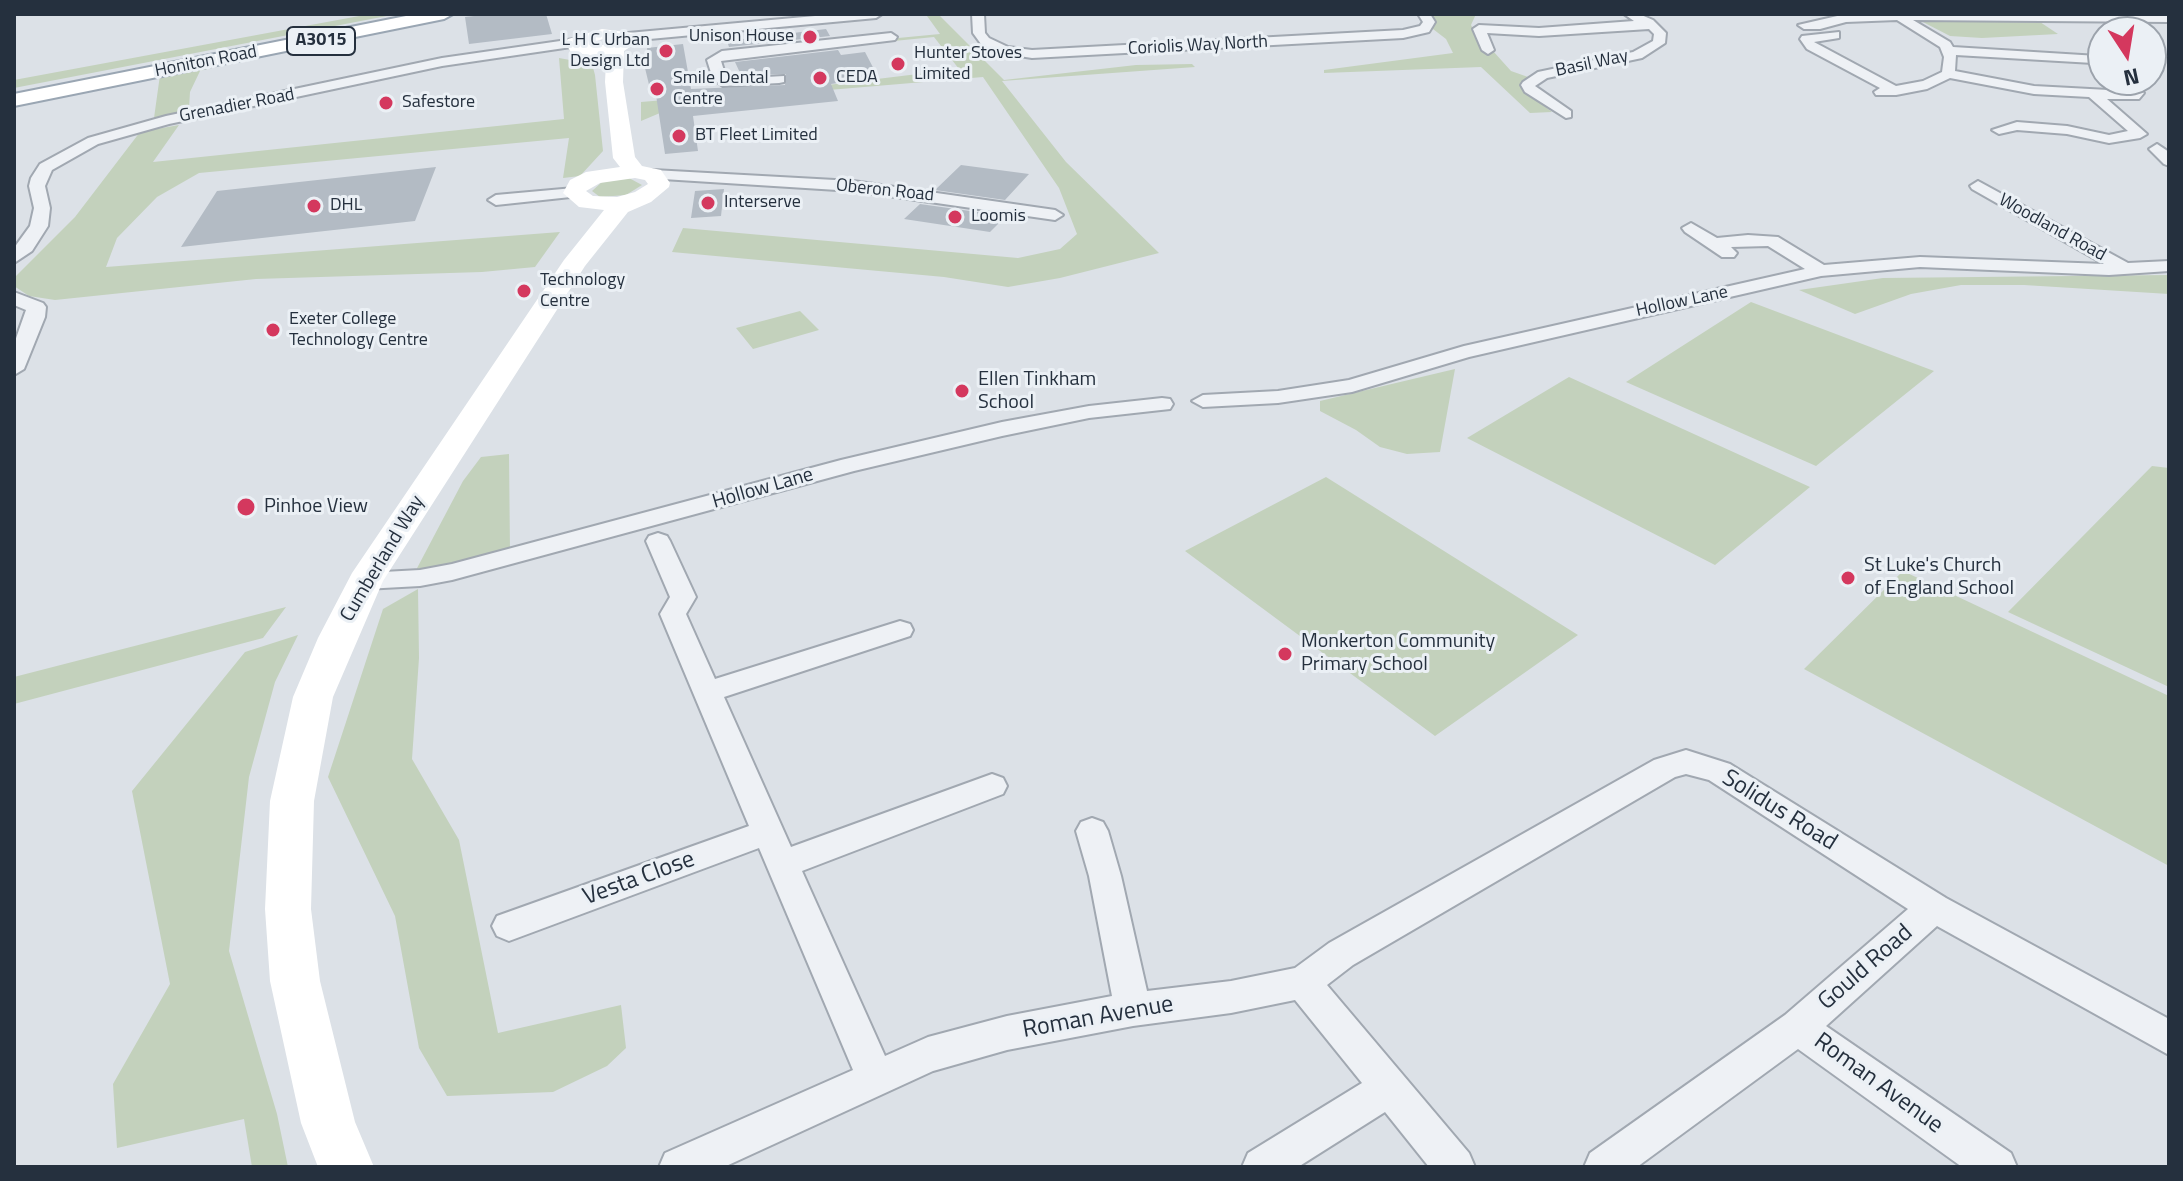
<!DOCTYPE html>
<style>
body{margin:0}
#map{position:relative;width:2183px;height:1181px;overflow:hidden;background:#dce1e7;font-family:"Titillium Web",sans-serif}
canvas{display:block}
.frame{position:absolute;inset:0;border:16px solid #25303e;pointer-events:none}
.north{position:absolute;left:2087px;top:16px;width:80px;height:80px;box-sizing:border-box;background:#ebf0f5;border:2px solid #9ca3ac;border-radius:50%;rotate:168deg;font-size:22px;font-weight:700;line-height:32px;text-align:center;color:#25303e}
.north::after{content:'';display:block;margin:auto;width:28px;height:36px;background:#d4385e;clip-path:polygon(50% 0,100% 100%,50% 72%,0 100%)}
</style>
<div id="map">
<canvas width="2183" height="1181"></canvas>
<div class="frame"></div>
<div class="north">N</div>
</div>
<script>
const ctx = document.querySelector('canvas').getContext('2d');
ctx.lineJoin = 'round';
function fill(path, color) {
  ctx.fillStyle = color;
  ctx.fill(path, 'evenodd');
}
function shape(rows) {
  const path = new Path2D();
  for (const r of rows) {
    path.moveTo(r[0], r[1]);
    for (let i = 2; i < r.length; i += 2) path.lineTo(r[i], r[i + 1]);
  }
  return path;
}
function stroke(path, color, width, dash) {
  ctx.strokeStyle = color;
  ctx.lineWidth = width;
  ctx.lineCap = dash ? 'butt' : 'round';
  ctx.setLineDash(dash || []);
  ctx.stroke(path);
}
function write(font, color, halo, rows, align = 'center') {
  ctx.font = font + ' "Titillium Web",sans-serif';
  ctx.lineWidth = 6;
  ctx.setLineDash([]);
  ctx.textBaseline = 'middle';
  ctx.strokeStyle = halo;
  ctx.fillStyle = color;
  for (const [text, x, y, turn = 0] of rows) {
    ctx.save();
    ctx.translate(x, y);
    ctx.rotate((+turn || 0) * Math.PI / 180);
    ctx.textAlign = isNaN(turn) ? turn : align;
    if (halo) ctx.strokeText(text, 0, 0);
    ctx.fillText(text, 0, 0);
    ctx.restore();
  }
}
const green = shape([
 [370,14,397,14,14,88,14,80],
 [920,14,940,16,1004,80,1136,65,1192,64,1195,67,1002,81,1066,162,1159,253,1060,278,1008,287,944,277,672,252,683,228,1018,258,1060,249,1077,234,1059,188,983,77,686,102,641,121,641,102,795,89,959,69,934,37,884,42,877,40,940,34,927,16],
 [1430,14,1476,14,1471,25,1484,51,1493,51,1511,71,1528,77,1521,83,1526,92,1552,112,1530,113,1481,67,1324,73,1324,70,1453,53,1446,39,1429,26,1432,20],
 [2034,18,2058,34,1982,38,1950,36,1919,20],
 [559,58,592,64,595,75,603,151,580,176,563,178,569,138,199,173,157,197,117,238,106,267,560,232,535,267,482,272,256,279,55,300,29,296,14,286,14,278,75,217,140,132,179,125,153,162,564,119],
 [208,67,211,68,200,71,190,92,189,108,203,106,206,110,154,118,160,75],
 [629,178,642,185,626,195,600,197,592,191,603,181],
 [2169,275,2169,294,2024,285,1961,285,1911,294,1855,314,1799,290,1883,278],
 [1751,302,1934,371,1816,466,1626,382],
 [800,311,819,330,753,349,736,328],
 [1455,369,1440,452,1407,454,1380,447,1356,430,1320,411,1320,401],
 [1569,377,1810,487,1715,565,1467,438],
 [509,454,510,552,415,572,463,481,481,457],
 [2152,466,2169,468,2169,687,2008,612],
 [1326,477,1578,635,1435,736,1185,551],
 [1903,571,2169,696,2169,866,1804,669],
 [418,589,419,658,412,759,459,840,498,1033,621,1005,626,1048,607,1066,553,1092,447,1096,419,1048,395,916,328,777,383,609],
 [286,607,263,638,14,704,14,677],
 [298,635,275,682,249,777,229,951,277,1114,288,1167,252,1167,244,1119,117,1148,113,1084,170,984,132,791,245,652]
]);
const building = shape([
 [492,14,546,14,552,34,469,44,465,17],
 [826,29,830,36,729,47,727,41],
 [683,44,691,89,785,85,786,74,741,75,735,62,838,50,841,55,865,52,878,77,831,84,838,101,693,116,698,151,665,154,656,95,651,93,645,68,649,67,647,48],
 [961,165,1029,174,1005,200,935,190],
 [436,167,415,221,181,247,217,191],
 [724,189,721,216,691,218,695,191],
 [920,204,1006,216,990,232,904,219]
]);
const minor = shape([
 [837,14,882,14,876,18,628,41,622,37,628,33,837,14],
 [972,14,984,14,985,33,989,38,1008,47,1032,50,1403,30,1420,26,1423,22,1418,14,1430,14,1435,22,1429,32,1403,38,1032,58,1000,53,981,44,973,33,972,14],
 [1624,14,1639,14,1653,20,1666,33,1665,43,1642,58,1547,78,1535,86,1571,111,1571,117,1566,118,1525,92,1521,85,1523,82,1538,72,1633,52,1653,41,1654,34,1649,29,1539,36,1487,33,1494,50,1488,54,1482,50,1473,29,1479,25,1539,28,1634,21,1624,14],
 [1846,14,2169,14,2169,22,1913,20,1950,42,1953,47,2098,56,2098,62,2093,63,1956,55,1955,71,2034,86,2127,91,2115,80,2130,80,2144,93,2139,99,2107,99,2147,134,2140,138,2109,143,2067,134,2017,130,1999,134,1992,130,2017,122,2067,126,2109,135,2128,131,2089,97,2034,94,1950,78,1927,89,1896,95,1876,95,1874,92,1880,88,1807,49,1800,39,1802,36,1839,32,1839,38,1814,42,1896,86,1923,81,1942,72,1944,57,1940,47,1897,20,1846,22,1820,29,1804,29,1798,25,1846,14],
 [891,33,897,37,895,40,721,61,726,77,730,79,784,76,784,82,779,83,723,86,713,79,707,60,722,51,891,33],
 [574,39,578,40,578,46,442,66,169,124,98,144,52,170,45,186,50,208,48,226,32,251,14,263,14,248,30,226,34,208,29,186,31,178,40,164,88,138,166,116,442,58,574,39],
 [2157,144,2169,152,2169,166,2164,164,2149,149,2157,144],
 [653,170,853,181,1055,210,1063,215,1055,220,853,191,647,178,647,172,653,170],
 [1978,181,2128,263,2169,261,2169,271,2109,275,1920,267,1821,276,1469,357,1352,392,1278,403,1203,407,1192,401,1203,395,1278,391,1349,380,1464,346,1805,269,1768,246,1731,247,1737,253,1734,257,1722,257,1685,232,1682,228,1691,223,1717,238,1748,235,1778,237,1824,265,1920,257,2104,264,1972,189,1970,186,1978,181],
 [574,188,582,193,580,196,496,205,488,200,496,195,574,188],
 [14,292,43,303,46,307,45,317,24,369,14,375,14,344,26,310,14,305,14,292],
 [1162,398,1170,399,1173,404,1170,409,1089,418,1002,436,854,471,452,580,420,586,365,589,356,587,352,581,356,575,365,573,420,570,452,564,841,460,1002,422,1089,406,1162,398],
 [658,533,667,536,670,541,696,597,686,614,715,679,900,621,910,624,913,630,910,636,724,697,791,847,992,774,1003,778,1007,786,1003,794,802,871,885,1056,928,1037,1007,1016,1112,996,1089,876,1076,831,1081,822,1092,818,1103,822,1108,831,1121,876,1147,991,1231,981,1295,968,1329,943,1654,760,1686,750,1730,764,1946,898,2169,1019,2169,1055,1937,926,1826,1026,2011,1153,2017,1167,1962,1167,1798,1049,1637,1167,1584,1167,1590,1153,1785,1015,1908,909,1709,780,1686,774,1675,777,1353,965,1327,985,1469,1153,1475,1167,1429,1167,1385,1112,1298,1167,1242,1167,1248,1153,1362,1083,1295,1000,1231,1013,1133,1026,1007,1050,933,1071,724,1167,659,1167,665,1153,853,1070,759,848,509,941,497,936,492,926,497,916,749,826,660,614,670,597,646,541,649,536,658,533]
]);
const secondary = shape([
 [602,29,634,33,639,41,624,51,623,82,635,157,642,166,661,170,670,183,669,187,651,202,628,212,585,266,383,581,333,697,314,801,311,909,320,981,355,1122,374,1167,318,1167,301,1123,270,981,265,909,270,801,293,697,318,638,352,573,564,260,604,210,579,207,563,193,570,180,586,172,620,167,613,158,605,82,606,62,594,56,571,52,565,43,568,39,602,29],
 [603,39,619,41,598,46,588,44,603,39],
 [635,178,645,180,648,184,635,192,617,197,593,196,586,191,600,183,635,178]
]);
const primary = shape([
 [416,14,453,14,444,19,14,106,14,94,416,14]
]);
const markers = [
 [810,37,8,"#d4385e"],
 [666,51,8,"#d4385e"],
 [898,64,8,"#d4385e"],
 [820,78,8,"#d4385e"],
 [657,89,8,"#d4385e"],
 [386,103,8,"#d4385e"],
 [679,136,8,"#d4385e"],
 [708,203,8,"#d4385e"],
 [314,206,8,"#d4385e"],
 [955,217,8,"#d4385e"],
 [524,291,8,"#d4385e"],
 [273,330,8,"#d4385e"],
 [962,391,8,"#d4385e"],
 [246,507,10,"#d4385e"],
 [1848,578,8,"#d4385e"],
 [1285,654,8,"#d4385e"]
];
const farPoinames = [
 ["Unison House",794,37,"right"],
 ["L H C Urban",650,41,"right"],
 ["Design Ltd",650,62,"right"],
 ["Hunter Stoves",914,54],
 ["Limited",914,75],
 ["CEDA",836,78],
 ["Smile Dental",673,79],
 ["Centre",673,100],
 ["Safestore",402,103],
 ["BT Fleet Limited",695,136],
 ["Interserve",724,203],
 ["DHL",330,206],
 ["Loomis",971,217],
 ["Technology",540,281],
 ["Centre",540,302],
 ["Exeter College",289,320],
 ["Technology Centre",289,341]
];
const shields = [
 [321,41,68]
];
const shieldNames = [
 ["A3015",321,41]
];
const farStreetnames = [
 ["Coriolis Way North",1198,46,-3],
 ["Honiton Road",206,62,-11],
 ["Basil Way",1592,64,-12],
 ["Grenadier Road",237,106,-11],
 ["Oberon Road",885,191,6],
 ["Woodland Road",2052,228,29],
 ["Hollow Lane",1682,302,-12]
];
const poiNames = [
 ["Ellen Tinkham",978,380],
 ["School",978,403],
 ["Pinhoe View",264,507],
 ["St Luke's Church",1864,566],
 ["of England School",1864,589],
 ["Monkerton Community",1301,642],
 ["Primary School",1301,665]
];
const streetNames = [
 ["Hollow Lane",763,489,-16],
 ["Cumberland Way",383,559,-59]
];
const nearStreetnames = [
 ["Solidus Road",1779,811,32],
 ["Vesta Close",639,879,-20],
 ["Gould Road",1866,968,-41],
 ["Roman Avenue",1098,1018,-10],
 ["Roman Avenue",1878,1084,36]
];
fill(green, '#c3d1bc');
fill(building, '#b3bbc4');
stroke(minor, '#a1a8b1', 4);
stroke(primary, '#9aa6b3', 4);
fill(minor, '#eef1f5');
fill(secondary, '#fff');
fill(primary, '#fff');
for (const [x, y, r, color] of markers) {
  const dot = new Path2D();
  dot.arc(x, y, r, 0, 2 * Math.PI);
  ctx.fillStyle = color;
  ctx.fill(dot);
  stroke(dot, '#ebf0f5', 3);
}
write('18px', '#25303e', '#ebf0f5', farPoinames, 'left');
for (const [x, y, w] of shields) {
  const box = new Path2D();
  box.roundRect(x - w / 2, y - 14, w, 28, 6);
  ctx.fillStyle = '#ebf0f5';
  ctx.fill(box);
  stroke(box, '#25303e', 2);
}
write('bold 18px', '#25303e', null, shieldNames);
write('18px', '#25303e', '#ebf0f5', farStreetnames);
write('20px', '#25303e', '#ebf0f5', poiNames, 'left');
write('20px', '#25303e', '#ebf0f5', streetNames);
write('24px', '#25303e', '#ebf0f5', nearStreetnames);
</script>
